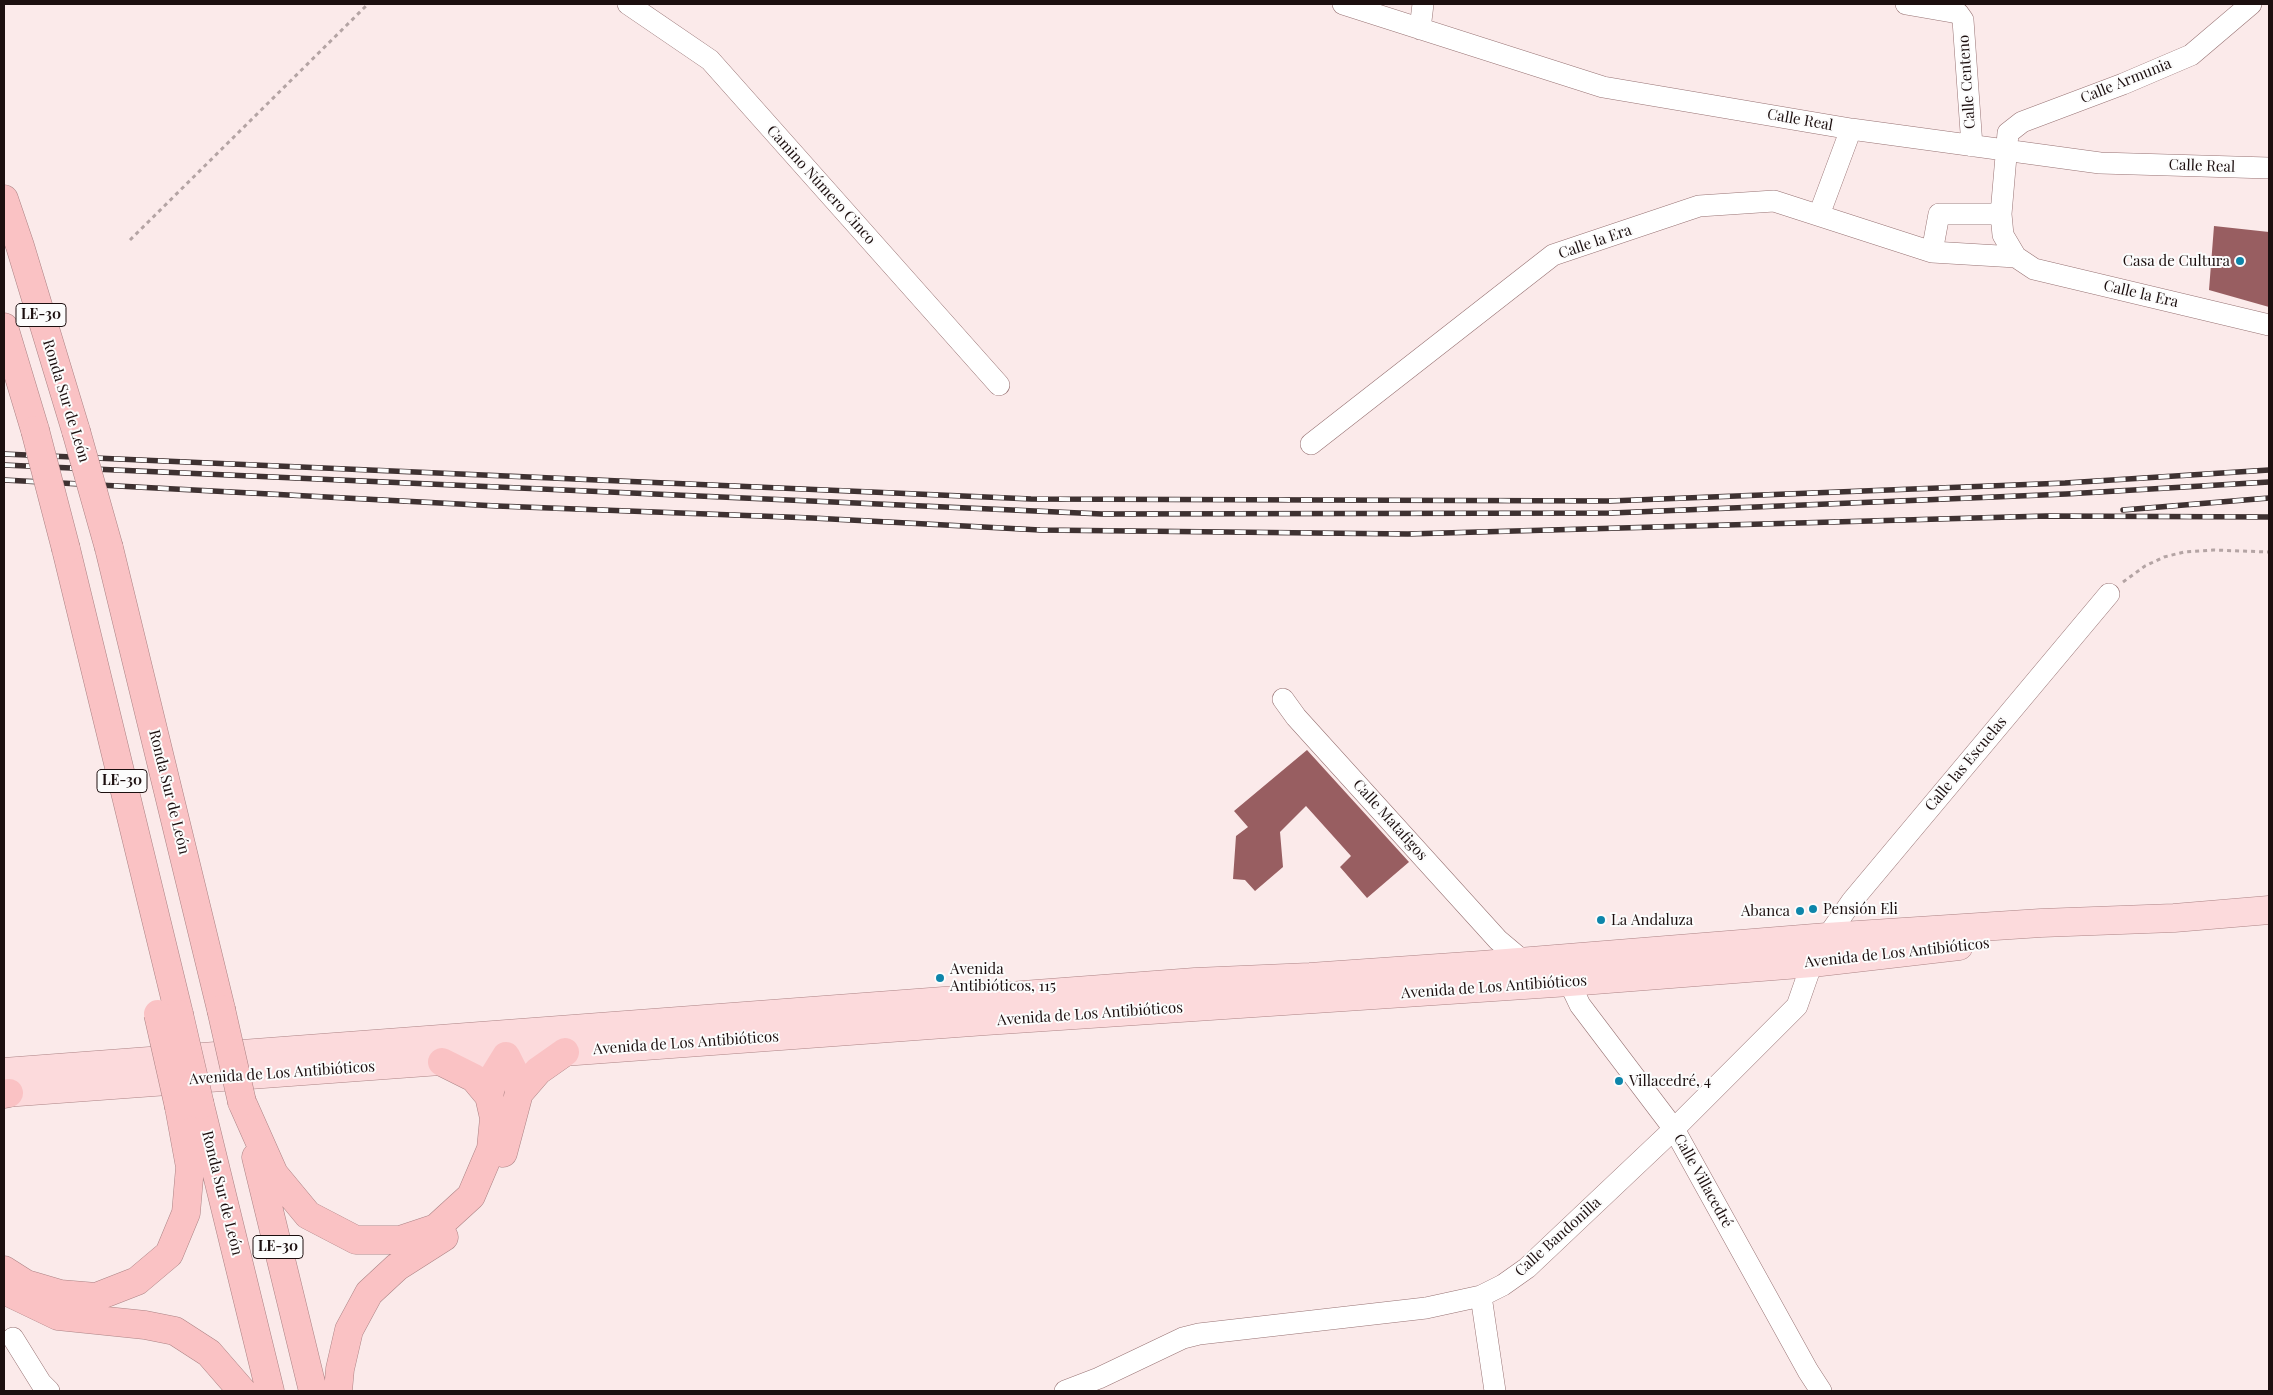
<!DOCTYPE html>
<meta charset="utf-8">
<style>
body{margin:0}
#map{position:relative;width:2273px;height:1395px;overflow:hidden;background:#fbeaea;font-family:"Playfair Display",serif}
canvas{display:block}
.frame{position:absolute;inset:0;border:5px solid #1c0f0f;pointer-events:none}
</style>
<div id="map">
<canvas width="2273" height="1395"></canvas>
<div class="frame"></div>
</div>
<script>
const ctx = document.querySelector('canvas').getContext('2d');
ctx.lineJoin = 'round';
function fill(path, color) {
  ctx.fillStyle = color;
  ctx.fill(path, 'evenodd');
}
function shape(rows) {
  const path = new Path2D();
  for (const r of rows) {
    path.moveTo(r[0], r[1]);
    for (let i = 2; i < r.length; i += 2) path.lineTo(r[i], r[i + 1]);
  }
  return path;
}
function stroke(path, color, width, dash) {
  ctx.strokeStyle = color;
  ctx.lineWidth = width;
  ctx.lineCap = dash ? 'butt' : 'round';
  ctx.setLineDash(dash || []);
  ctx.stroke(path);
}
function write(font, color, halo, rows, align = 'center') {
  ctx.font = font + ' "Playfair Display",serif';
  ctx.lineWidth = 4;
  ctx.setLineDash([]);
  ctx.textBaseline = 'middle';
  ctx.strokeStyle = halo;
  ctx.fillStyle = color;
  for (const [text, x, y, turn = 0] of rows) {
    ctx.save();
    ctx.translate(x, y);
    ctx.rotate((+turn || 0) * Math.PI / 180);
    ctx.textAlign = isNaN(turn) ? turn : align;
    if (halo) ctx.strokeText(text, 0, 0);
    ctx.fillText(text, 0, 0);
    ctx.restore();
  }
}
const building = shape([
 [2214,226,2269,232,2269,307,2209,290],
 [1307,750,1409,862,1367,898,1340,867,1351,856,1306,806,1280,832,1283,867,1255,891,1245,880,1233,879,1236,836,1248,827,1234,811]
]);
const path = shape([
 [130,240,368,4],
 [2123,582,2145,566,2164,557,2184,552,2213,550,2269,552]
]);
const minor = shape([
 [628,4,710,60,999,385],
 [1343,4,1603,87,1851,129,2100,163,2269,168],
 [1906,4,1958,13,1963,20,1972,146],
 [2251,4,2191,55,2123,84,2022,122,2008,133,2001,214,2003,235,2016,257,2034,269,2269,325],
 [1420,29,1423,4],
 [1819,215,1851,129],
 [1932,252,1939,214,2001,214],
 [1311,444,1553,255,1699,206,1774,201,1932,252,2016,257],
 [1283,699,1296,717,1498,940,1523,961],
 [1827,937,1852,901,2109,594],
 [1569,982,1580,1005,1674,1129,1808,1371,1821,1391],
 [1481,1296,1495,1391],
 [13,1338,41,1383,49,1391],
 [1065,1391,1099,1378,1183,1338,1199,1334,1426,1308,1481,1296,1503,1285,1527,1268,1674,1129,1797,1006,1812,963]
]);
const major = shape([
 [4,1072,1195,982,1310,977,1482,965,1827,937,2041,923,2174,918,2269,910],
 [4,1093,985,1021,1569,982,1812,963,1959,946]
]);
const highway = shape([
 [4,199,20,246,76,431],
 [4,327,35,430],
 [109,548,221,1009],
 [66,549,179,1014],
 [4,1094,9,1093],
 [489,1096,493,1077,506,1056,517,1078,519,1093],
 [242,1102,274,1174,308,1215,356,1240,400,1240,436,1228,471,1196,491,1149,494,1118,489,1096,474,1078,442,1062],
 [200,1105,270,1391],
 [503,1153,519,1093,538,1071,565,1052],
 [256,1157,313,1391],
 [4,1270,26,1284,60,1294,96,1297,137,1281,169,1254,186,1213,190,1167,179,1107],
 [10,1293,58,1316,145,1325,175,1331,209,1353,242,1391],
 [338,1391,340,1369,349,1330,369,1293,397,1267,444,1237]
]);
const rail = shape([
 [4,454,1031,499,1610,501,2065,483,2269,470],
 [4,465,1102,514,1612,513,2066,494,2269,482],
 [4,480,497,506,812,518,1040,530,1408,534,2046,516,2269,517],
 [2123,510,2269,498]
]);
const highwayBridge = shape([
 [35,430,66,549],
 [76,431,109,548],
 [221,1009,242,1102],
 [158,1014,179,1107],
 [179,1014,200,1105]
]);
const markers = [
 [2240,261,5,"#0d85aa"],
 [1813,909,5,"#0d85aa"],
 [1800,911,5,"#0d85aa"],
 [1601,920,5,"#0d85aa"],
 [940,978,5,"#0d85aa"],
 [1619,1081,5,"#0d85aa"]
];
const shields = [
 [41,315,50],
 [122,781,50],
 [278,1247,50]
];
const shieldNames = [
 ["LE-30",41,315],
 ["LE-30",122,781],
 ["LE-30",278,1247]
];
const streetNames = [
 ["Calle Armunia",2126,81,-22],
 ["Calle Centeno",1967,82,-94],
 ["Calle Real",1800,120,10],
 ["Calle Real",2202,166,2],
 ["Camino Número Cinco",821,185,48],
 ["Calle la Era",1595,242,-19],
 ["Calle la Era",2141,294,13],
 ["Ronda Sur de León",66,401,73],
 ["Calle las Escuelas",1966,764,-50],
 ["Ronda Sur de León",169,792,76],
 ["Calle Matafigos",1390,820,48],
 ["Avenida de Los Antibióticos",1897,953,-6],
 ["Avenida de Los Antibióticos",1494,987,-4],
 ["Avenida de Los Antibióticos",1090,1014,-4],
 ["Avenida de Los Antibióticos",686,1043,-4],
 ["Avenida de Los Antibióticos",282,1073,-4],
 ["Calle Villacedré",1703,1181,61],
 ["Ronda Sur de León",222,1193,76],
 ["Calle Bandonilla",1558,1237,-42]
];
const poiNames = [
 ["Casa de Cultura",2230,261,"right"],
 ["Pensión Eli",1823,909],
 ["Abanca",1790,911,"right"],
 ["La Andaluza",1611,920],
 ["Avenida",950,969],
 ["Antibióticos, 115",950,986],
 ["Villacedré, 4",1629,1081]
];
fill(building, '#985e61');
stroke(minor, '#977273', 22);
stroke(major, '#ac8385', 29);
stroke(highway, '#ac8385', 29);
stroke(path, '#b4a4a4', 3, [4, 4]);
stroke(minor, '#fff', 21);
stroke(major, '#fcdadc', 28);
stroke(highway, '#fac2c4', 28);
stroke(rail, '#3e3131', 5.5);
stroke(rail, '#fcfcfc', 4, [11]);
stroke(highwayBridge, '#ac8385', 29, []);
stroke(highwayBridge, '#fac2c4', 28);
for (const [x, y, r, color] of markers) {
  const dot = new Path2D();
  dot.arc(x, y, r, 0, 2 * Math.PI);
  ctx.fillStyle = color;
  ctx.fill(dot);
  stroke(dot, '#fcfcfc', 2);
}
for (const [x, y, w] of shields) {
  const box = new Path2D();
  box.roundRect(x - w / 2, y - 11.5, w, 23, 4);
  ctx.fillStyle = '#fcfcfc';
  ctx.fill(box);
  stroke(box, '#1c0f0f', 1);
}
write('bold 14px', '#1c0f0f', null, shieldNames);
write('15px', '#1c0f0f', '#fcfcfc', streetNames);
write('15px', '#1c0f0f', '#fcfcfc', poiNames, 'left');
</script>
